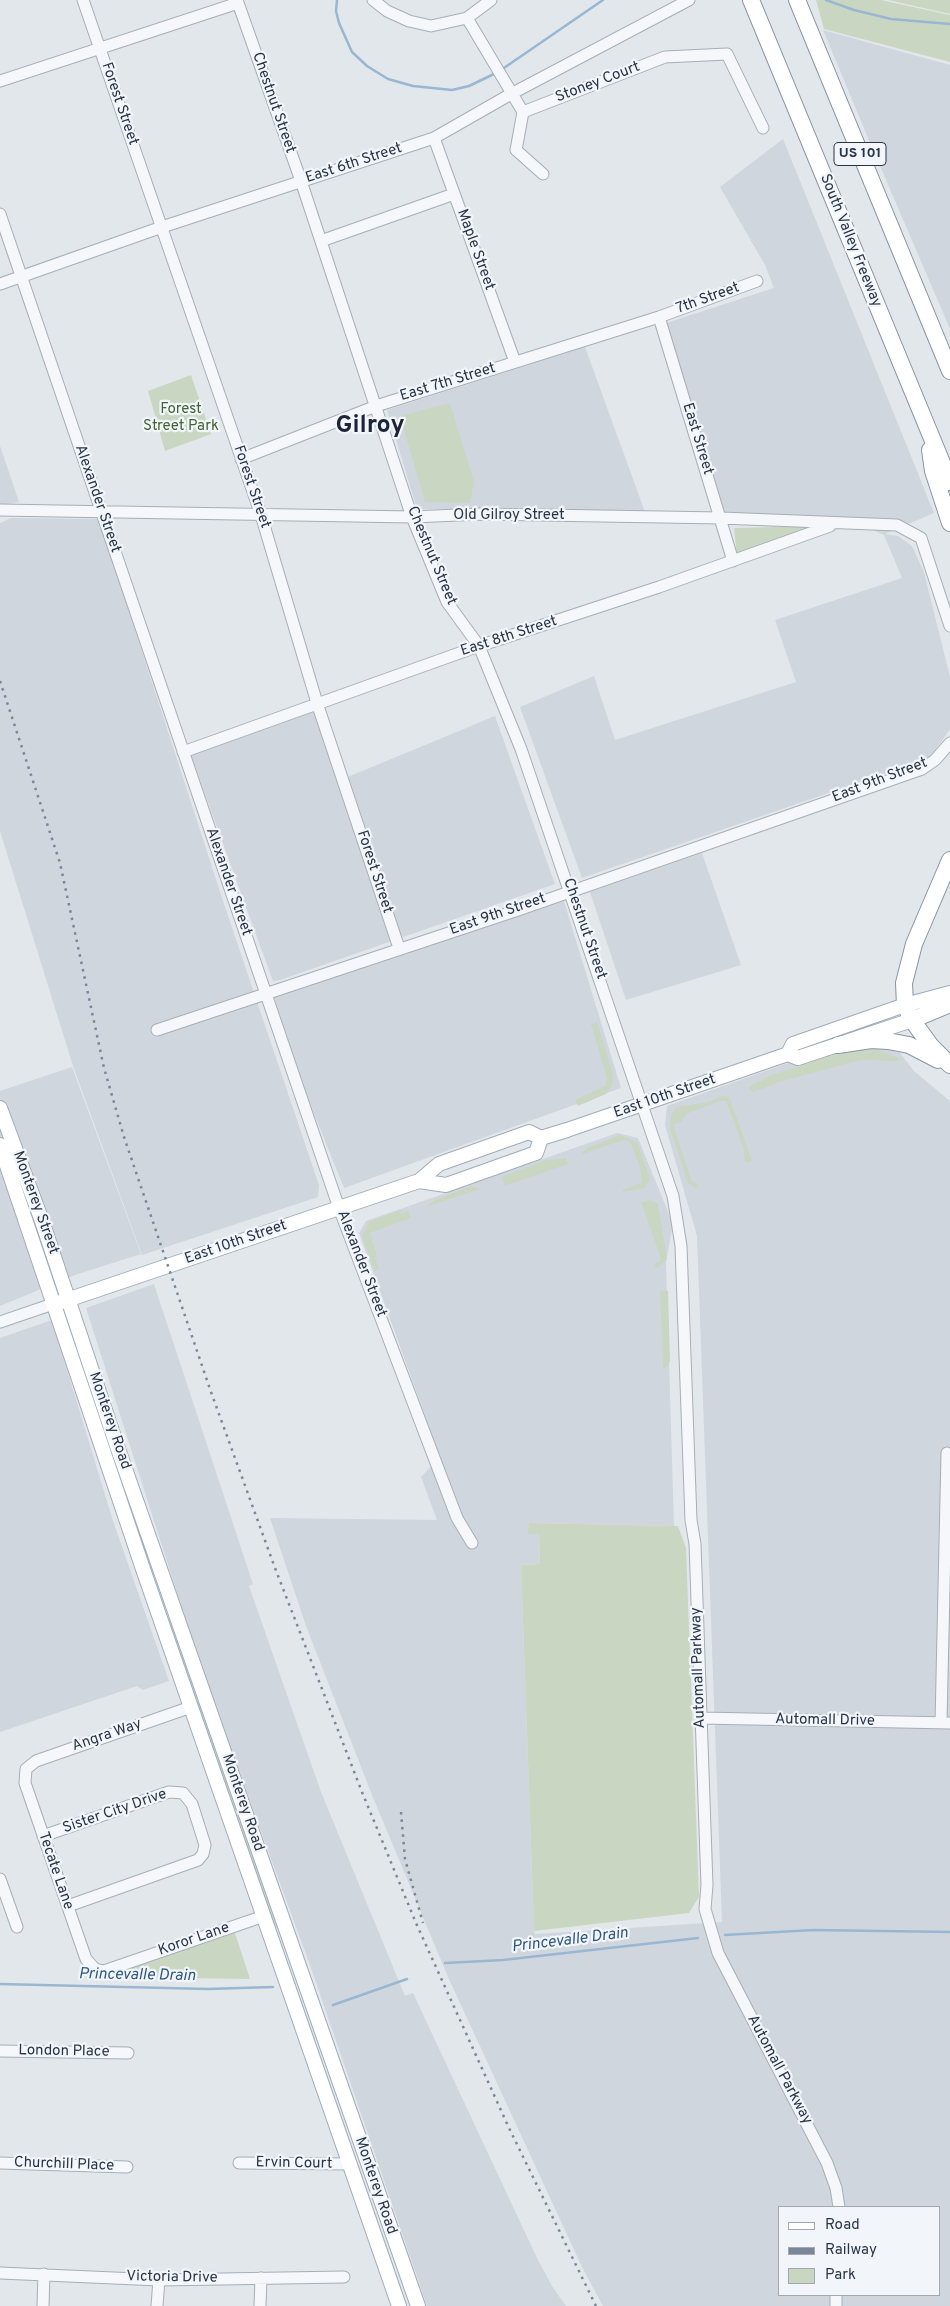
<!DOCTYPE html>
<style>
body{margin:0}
#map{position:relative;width:950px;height:2306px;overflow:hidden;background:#e2e7ec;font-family:Overpass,sans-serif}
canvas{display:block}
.legend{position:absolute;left:778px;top:2206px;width:162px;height:90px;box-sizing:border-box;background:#f2f5f9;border:1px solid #a1a8b1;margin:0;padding:6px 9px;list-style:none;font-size:15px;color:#283546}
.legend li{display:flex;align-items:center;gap:10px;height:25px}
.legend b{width:25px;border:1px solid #a1a8b1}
</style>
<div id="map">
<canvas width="950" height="2306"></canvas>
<ul class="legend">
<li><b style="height:6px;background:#fff"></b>Road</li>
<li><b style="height:6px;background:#7a8798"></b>Railway</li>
<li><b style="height:14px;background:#c9d7c2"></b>Park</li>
</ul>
</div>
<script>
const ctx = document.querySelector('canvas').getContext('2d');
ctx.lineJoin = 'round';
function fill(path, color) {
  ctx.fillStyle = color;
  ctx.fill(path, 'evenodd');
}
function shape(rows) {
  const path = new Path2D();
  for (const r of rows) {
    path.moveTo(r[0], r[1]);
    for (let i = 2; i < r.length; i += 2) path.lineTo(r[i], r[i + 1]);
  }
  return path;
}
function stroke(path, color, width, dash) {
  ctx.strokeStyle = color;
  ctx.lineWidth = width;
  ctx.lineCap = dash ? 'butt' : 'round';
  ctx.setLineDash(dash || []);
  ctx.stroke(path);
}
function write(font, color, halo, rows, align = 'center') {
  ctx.font = font + ' Overpass,sans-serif';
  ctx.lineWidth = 4.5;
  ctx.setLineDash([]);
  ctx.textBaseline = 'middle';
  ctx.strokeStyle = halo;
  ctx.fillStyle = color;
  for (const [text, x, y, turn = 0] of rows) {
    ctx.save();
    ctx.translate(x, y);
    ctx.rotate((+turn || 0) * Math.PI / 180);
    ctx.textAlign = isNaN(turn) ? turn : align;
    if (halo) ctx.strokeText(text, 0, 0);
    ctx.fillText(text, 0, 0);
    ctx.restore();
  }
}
const built = shape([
 [823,30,950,65,950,329,868,138],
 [783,139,934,513,885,534,898,536,912,546,924,572,950,677,950,729,930,758,582,878,520,707,594,676,615,740,796,682,775,620,902,578,884,535,855,522,725,518,666,323,774,288,765,265,720,187],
 [585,347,645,512,417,509,387,410],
 [0,446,19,502,0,505],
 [11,518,99,519,223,901,319,1185,318,1197,142,1255,73,1066,0,831,0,523],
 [315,707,343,779,495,716,555,884,280,980,273,981,190,753],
 [702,853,741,965,626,1000,590,892],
 [564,901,621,1088,344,1188,298,1074,274,997],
 [872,1044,900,1053,914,1071,950,1101,950,2306,603,2306,582,2267,448,1977,372,1795,306,1626,270,1518,437,1520,421,1477,440,1457,359,1233,366,1221,617,1133,638,1138,673,1224,666,1262,674,1526,529,1523,539,1534,540,1564,521,1565,534,1931,535,1934,722,1922,697,1236,665,1125,667,1106,794,1061],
 [779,2207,939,2207,939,2295,779,2295],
 [72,1067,141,1254,75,1275,0,1306,0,1091],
 [154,1284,253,1584,249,1586,321,1792,405,1996,413,1993,537,2258,552,2286,566,2306,427,2306,310,1965,201,1668,86,1308],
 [52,1320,113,1521,169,1681,143,1690,137,1686,0,1732,0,1338]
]);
const green = shape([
 [816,0,881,0,950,15,950,62,824,29],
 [888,0,950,0,950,14],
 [191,375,211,434,165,451,148,391],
 [450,403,474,482,470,503,425,502,400,416],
 [817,526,737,555,734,528],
 [597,1022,613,1073,612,1086,606,1094,578,1106,575,1100,605,1086,607,1079,591,1024],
 [872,1048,900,1058,897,1061,861,1060,779,1082,754,1092,748,1088,769,1076,844,1051],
 [721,1096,729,1096,752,1161,745,1163,744,1150,726,1101,720,1101,686,1114,682,1121,673,1125,692,1182,699,1185,696,1188,688,1183,670,1129,671,1114,677,1107,708,1102],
 [620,1135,637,1142,650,1178,645,1188,623,1192,623,1190,642,1183,640,1168,631,1144,627,1141,623,1140,580,1155,587,1148],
 [566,1158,568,1164,505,1186,501,1177,547,1160],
 [471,1186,480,1189,426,1207,435,1200],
 [650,1200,658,1204,666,1252,667,1259,658,1268,655,1267,655,1263,659,1262,661,1259,641,1202],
 [400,1210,401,1214,408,1211,411,1218,370,1233,377,1256,375,1258,379,1269,375,1271,362,1236,369,1222],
 [660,1291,668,1291,670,1361,668,1367,663,1368],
 [529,1523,678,1526,686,1548,699,1897,689,1913,534,1931,521,1565,540,1564,539,1534,528,1534],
 [170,1619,173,1620,278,1924,279,1932,268,1912,167,1620],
 [235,1933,250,1979,110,1977,110,1974]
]);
const stream = shape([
 [337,0,336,11,339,23,352,52,367,66,388,79,413,86,452,90,469,86,496,73],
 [826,0,854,10,891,19,950,24],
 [501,70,603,0],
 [725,1935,813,1930,950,1932],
 [445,1963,503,1960,698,1938],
 [0,1984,208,1989,273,1987],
 [333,2005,407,1979]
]);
const minor = shape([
 [83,0,261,515,317,703,399,948],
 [237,0,301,181,412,517,447,602,479,646,521,749,673,1196,681,1246,691,1520,695,1544,707,1885,705,1909,718,1953,827,2163,836,2188,839,2207],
 [373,0,387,11,409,21,431,26,467,18,491,0],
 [467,18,523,112,665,57,727,54,763,128],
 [0,81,238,3],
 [523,112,516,150,543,174],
 [434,138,515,362],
 [0,214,339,1208,457,1518,472,1543],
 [321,241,454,194],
 [0,284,162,227,434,138,511,94,689,0],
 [659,317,733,561],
 [241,459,376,406,659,317,757,281],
 [0,510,412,517,481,514,721,518,897,525,921,538,950,626],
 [183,752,479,646,659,587,830,526],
 [157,1030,521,909,922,769,935,760,950,743],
 [0,1322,53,1304],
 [191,1707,36,1761,26,1769,25,1783,86,1959,95,1969,104,1971,264,1916],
 [701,1718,950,1723],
 [941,1723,947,1453],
 [43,1836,169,1792,183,1793,192,1804,205,1845,203,1854,198,1860,68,1906],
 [0,1879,17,1927],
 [0,2051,128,2053],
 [0,2163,127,2167],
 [239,2163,350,2164],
 [0,2273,159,2280,344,2277],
 [43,2306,44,2274],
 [157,2306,159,2280],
 [260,2306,261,2278],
 [836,2306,836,2295]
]);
const major = shape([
 [788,1054,798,1058,912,1020],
 [0,1108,42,1221,116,1443,418,2306],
 [0,1145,144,1572,399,2306],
 [419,1181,446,1185,536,1153,541,1138],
 [61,1302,419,1181,439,1164,529,1132,541,1138,567,1130,788,1054,793,1044,905,1005,950,993]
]);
const highway = shape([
 [751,0,950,482],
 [797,0,950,371],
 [930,450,933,471,950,523],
 [950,860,914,944,904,983,905,1005,912,1020,931,1046,950,1065],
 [912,1020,950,1004],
 [838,1045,871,1040,888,1041,909,1045,938,1060]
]);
const rail = shape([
 [0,681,60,863,104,1068,124,1137,211,1392,275,1568,362,1792,416,1923,509,2128,596,2306],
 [401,1812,405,1859,423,1923]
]);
const shields = [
 [860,154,52]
];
const shieldNames = [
 ["US 101",860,154]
];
const streetNames = [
 ["Stoney Court",598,83,-21],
 ["Chestnut Street",273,103,71],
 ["Forest Street",119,104,71],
 ["East 6th Street",354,164,-18],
 ["South Valley Freeway",850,241,68],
 ["Maple Street",475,250,70],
 ["7th Street",708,299,-20],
 ["East 7th Street",448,383,-17],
 ["East Street",697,439,73],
 ["Forest Street",251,487,71],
 ["Alexander Street",97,499,71],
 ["Old Gilroy Street",509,516],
 ["Chestnut Street",431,556,67],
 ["East 8th Street",509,637,-18],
 ["East 9th Street",880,781,-21],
 ["Forest Street",374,872,72],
 ["Alexander Street",228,882,71],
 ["East 9th Street",498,915,-19],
 ["Chestnut Street",584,929,71],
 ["East 10th Street",665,1097,-19],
 ["Monterey Street",35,1203,70],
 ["East 10th Street",236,1243,-19],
 ["Alexander Street",361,1264,69],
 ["Monterey Road",109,1421,71],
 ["Automall Parkway",699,1668,-92],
 ["Automall Drive",825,1721,1],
 ["Angra Way",107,1736,-19],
 ["Monterey Road",242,1803,71],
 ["Sister City Drive",115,1812,-19],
 ["Tecate Lane",55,1871,71],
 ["Koror Lane",194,1940,-19],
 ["London Place",64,2052,1],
 ["Automall Parkway",779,2070,62],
 ["Ervin Court",294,2164,1],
 ["Churchill Place",64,2165,2],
 ["Monterey Road",375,2186,71],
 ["Victoria Drive",172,2278,1]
];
const parkNames = [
 ["Forest",181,410],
 ["Street Park",181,427]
];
const waterNames = [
 ["Princevalle Drain",570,1941,-7],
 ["Princevalle Drain",137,1976,1]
];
const townNames = [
 ["Gilroy",370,427]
];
fill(built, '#d0d6de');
fill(green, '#c9d7c2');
stroke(stream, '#99b7d0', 2.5);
stroke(minor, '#a6aeb7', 13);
stroke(major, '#a0acb9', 16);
stroke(highway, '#8895a4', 18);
stroke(minor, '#f5f7fa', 11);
stroke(major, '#fff', 14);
stroke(highway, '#fff', 16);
stroke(rail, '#7a8798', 2.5, [2.5, 5]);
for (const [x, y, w] of shields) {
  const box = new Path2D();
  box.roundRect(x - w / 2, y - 11.5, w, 23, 4);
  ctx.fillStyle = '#f2f5f9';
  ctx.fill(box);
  stroke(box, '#283546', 1);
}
write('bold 14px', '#283546', null, shieldNames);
write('15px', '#283546', '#f2f5f9', streetNames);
write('15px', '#406433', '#f2f5f9', parkNames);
write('italic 16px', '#2d577f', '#f2f5f9', waterNames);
write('bold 25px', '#1a2637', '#f2f5f9', townNames);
</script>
